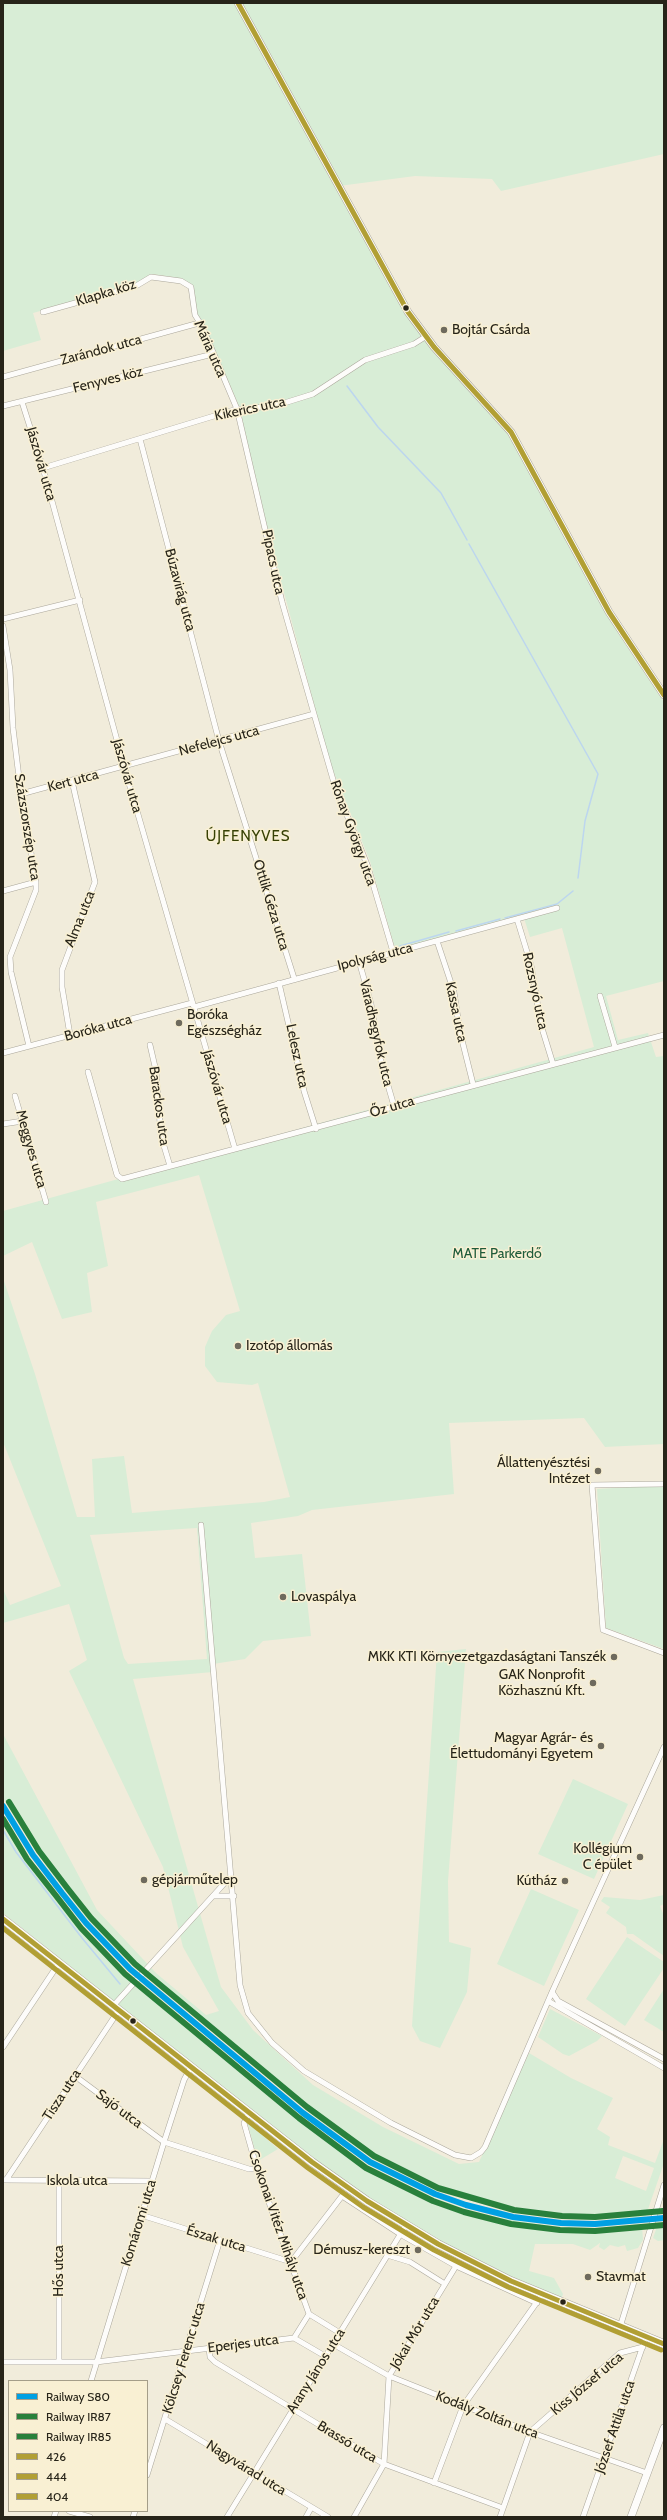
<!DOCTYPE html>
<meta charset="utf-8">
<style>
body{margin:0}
#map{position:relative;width:667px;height:2520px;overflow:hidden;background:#f1ecdb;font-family:Cabin,sans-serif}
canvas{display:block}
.frame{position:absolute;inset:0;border:4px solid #272419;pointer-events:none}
.legend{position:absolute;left:8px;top:2380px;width:140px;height:132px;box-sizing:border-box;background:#f9f0d3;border:1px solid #a59e89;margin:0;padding:5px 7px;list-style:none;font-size:12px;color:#272419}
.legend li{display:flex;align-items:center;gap:8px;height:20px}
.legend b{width:20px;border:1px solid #a59e89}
</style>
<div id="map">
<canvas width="667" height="2520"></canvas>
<div class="frame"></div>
<ul class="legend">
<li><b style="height:5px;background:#00a0e3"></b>Railway S80</li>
<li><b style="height:5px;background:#29803c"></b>Railway IR87</li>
<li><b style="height:5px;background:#29803c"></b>Railway IR85</li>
<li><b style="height:5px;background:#b19f34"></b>426</li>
<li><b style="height:5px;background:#b19f34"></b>444</li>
<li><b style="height:5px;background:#b19f34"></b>404</li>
</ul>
</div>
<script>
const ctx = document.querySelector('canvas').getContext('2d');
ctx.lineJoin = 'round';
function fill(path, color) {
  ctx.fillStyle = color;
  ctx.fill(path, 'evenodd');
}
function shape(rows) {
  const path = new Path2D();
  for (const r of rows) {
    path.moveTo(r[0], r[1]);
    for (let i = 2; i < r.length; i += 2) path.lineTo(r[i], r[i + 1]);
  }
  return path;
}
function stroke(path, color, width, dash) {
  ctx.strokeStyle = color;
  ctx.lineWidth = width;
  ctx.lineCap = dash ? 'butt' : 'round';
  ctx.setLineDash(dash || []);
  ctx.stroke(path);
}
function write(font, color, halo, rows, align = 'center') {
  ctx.font = font + ' Cabin,sans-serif';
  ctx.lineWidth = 3;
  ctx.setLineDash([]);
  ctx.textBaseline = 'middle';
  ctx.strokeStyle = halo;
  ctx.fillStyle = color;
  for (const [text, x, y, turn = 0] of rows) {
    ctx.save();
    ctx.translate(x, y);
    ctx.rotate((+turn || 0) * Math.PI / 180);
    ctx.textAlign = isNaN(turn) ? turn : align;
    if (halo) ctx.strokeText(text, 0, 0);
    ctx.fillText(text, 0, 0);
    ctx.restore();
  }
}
const green = shape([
 [3,3,664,3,664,154,501,191,492,179,415,176,339,186,422,337,489,410,516,444,618,633,664,702,664,981,606,996,618,1040,648,1033,656,1057,664,1056,664,1444,605,1447,584,1418,449,1423,454,1494,312,1510,298,1516,251,1523,255,1558,302,1554,311,1636,263,1641,245,1659,213,1664,213,1672,133,1679,221,1987,253,2030,313,2085,383,2127,459,2164,479,2162,529,2053,571,2078,613,2098,597,2129,610,2137,608,2145,655,2163,664,2139,664,2163,645,2218,621,2219,559,2216,490,2204,412,2178,357,2148,312,2115,138,1970,110,1944,88,1920,48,1869,3,1798,3,1734,97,1910,156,1973,206,2015,219,2011,183,1947,163,1867,69,1671,87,1660,69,1604,3,1623,3,1589,10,1605,61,1586,3,1442,3,1278,35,1374,77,1517,95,1517,92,1459,124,1456,132,1513,264,1502,290,1497,258,1383,252,1385,217,1382,205,1366,205,1347,212,1331,226,1315,240,1311,199,1175,96,1202,108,1266,87,1273,92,1312,62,1319,32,1242,3,1256,3,1211,594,1047,562,928,530,937,523,915,454,936,398,948,394,945,370,861,330,763,273,552,239,406,204,325,197,317,191,285,173,277,152,274,131,286,33,313,41,340,3,351],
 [197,1528,207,1659,128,1664,124,1658,90,1535],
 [623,2156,654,2168,646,2191,615,2178],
 [664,1485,664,1649,606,1628,597,1489],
 [466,1649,448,1881,449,1942,471,1948,467,1992,440,2048,420,2041,412,2026,437,1652],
 [573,1779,628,1804,594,1879,538,1854],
 [3,1824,16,1842,16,1847,39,1878,81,1928,125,1973,311,2127,355,2159,412,2190,482,2215,563,2228,621,2229,642,2226,643,2240,638,2248,627,2251,625,2245,618,2247,610,2245,604,2250,599,2247,600,2243,590,2250,573,2244,535,2244,529,2271,554,2278,563,2294,561,2299,509,2278,461,2253,353,2189,261,2119,3,1913],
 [531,1889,579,1910,544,1986,497,1964],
 [664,1895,664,1904,660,1906,664,1916,664,1956,633,1934,627,1934,626,1927,606,1913,610,1907,601,1901,604,1897,640,1900],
 [627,1937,664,1962,664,1968,625,2026,586,1999],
 [664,1989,664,2032,644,2020],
 [550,2009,602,2036,597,2041,569,2056,563,2054,538,2037],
 [247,2122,278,2149,258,2161],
 [664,2223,664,2240,658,2241,653,2238,658,2224]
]);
const stream = shape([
 [347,386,378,427,441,493,467,540],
 [469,544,598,774,585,821,578,878],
 [505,918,557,904,573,891],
 [456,931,500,919],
 [400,946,449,932],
 [3,1830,16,1852,82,1938,120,1984]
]);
const street = shape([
 [43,312,136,286,151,277,181,281,191,287,195,315,202,326,237,409,282,602,314,714,334,783,368,867,393,952],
 [3,377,199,323],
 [22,402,43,468,124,766,235,1149],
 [3,406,213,354],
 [140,439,219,741,294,978],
 [43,468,237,409,248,409,281,404,313,394,365,360,414,344,425,337],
 [3,619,80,600],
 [3,626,10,670,13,728,21,794,36,882,36,890,10,957,11,972,29,1046],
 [21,794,314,714],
 [3,891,36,882],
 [517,919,531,965,541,1025,553,1064],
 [437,941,454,992,460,1032,473,1084],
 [359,961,371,1004,380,1058,394,1106],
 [279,983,304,1091,316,1129],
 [600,996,615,1047],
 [194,1007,557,908],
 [70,1035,62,987,62,970,95,882,72,781],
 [150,1045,156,1071,161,1136,170,1166],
 [3,1053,192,1003],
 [88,1072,117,1175,122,1179,664,1035],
 [15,1096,46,1202],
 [3,1124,23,1121],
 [664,1484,592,1485,603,1630,664,1653],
 [201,1525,240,1985,248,2013,272,2043,304,2071,391,2123,455,2155,471,2158,481,2152,485,2147,552,1992,664,1747],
 [214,1896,234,1896],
 [552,1992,558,2001,664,2059],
 [548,2001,664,2068],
 [113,2006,231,1876],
 [3,2047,59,1963],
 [75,2076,164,2142,249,2169,257,2169],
 [249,2113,244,2123,257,2169,309,2314,340,2333],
 [4,2180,151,2181],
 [6,2180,119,2010],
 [59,2180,59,2362],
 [141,2215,291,2262],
 [387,2255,410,2262,445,2284],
 [291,2262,342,2196,400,2234,456,2266,537,2303],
 [309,2314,294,2338,325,2356],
 [620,2327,664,2185],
 [333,2344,389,2376,530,2432,647,2473],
 [209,2348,210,2357,215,2362,384,2464,503,2508],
 [3,2362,96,2362,294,2338],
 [91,2381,164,2142,184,2080,191,2067],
 [165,2419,328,2517],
 [147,2475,220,2240],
 [434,2483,463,2406,542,2295],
 [69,2511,90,2517],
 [54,2517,56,2511],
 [133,2517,135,2511],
 [227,2517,406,2225],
 [306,2517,311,2508],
 [354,2517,384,2464,389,2376,456,2266],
 [500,2517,530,2432,620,2353,643,2347],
 [583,2517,646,2337]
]);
const secondary = shape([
 [238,3,408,312,434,347,511,432,609,612,664,695],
 [631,2517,664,2428]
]);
const primary = shape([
 [3,1919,312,2162,367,2201,438,2244,511,2281,664,2344]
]);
const bus1 = shape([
 [3,1919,312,2162,367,2201,438,2244,511,2281,664,2344]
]);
const bus2 = shape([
 [238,3,408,312,434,347,511,432,609,612,664,695]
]);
const bus3 = shape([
 [3,1928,308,2168,363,2207,434,2250,508,2287,661,2350]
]);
const rail1 = shape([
 [3,1806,33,1855,62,1893,86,1923,130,1969,303,2113,370,2162,435,2194,466,2205,513,2217,561,2223,595,2224,664,2218]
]);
const rail2 = shape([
 [3,1819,27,1859,57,1897,81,1928,125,1974,299,2118,366,2168,433,2201,464,2212,511,2224,560,2230,595,2231,664,2225]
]);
const rail3 = shape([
 [9,1802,39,1851,68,1889,91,1918,135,1964,307,2107,374,2156,438,2188,514,2210,562,2216,595,2217,663,2211]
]);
const markers = [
 [406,308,3.5,"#272419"],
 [444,330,4,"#6e6a5d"],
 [179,1023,4,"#6e6a5d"],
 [238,1346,4,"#6e6a5d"],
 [598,1471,4,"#6e6a5d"],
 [283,1597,4,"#6e6a5d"],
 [614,1657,4,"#6e6a5d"],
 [593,1683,4,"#6e6a5d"],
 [601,1746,4,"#6e6a5d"],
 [640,1857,4,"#6e6a5d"],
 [144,1880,4,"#6e6a5d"],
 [565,1881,4,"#6e6a5d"],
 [133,2021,3.5,"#272419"],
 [418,2250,4,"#6e6a5d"],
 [588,2277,4,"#6e6a5d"],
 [563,2302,3.5,"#272419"]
];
const streetNames = [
 ["Klapka köz",106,293,-17],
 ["Mária utca",210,349,66],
 ["Zarándok utca",101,350,-15],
 ["Fenyves köz",108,380,-14],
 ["Kikerics utca",250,409,-12],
 ["Jászóvár utca",41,464,74],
 ["Pipacs utca",273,562,78],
 ["Búzavirág utca",180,590,75],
 ["Nefelejcs utca",219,741,-15],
 ["Jászóvár utca",127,776,74],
 ["Kert utca",73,781,-15],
 ["Százszorszép utca",27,827,81],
 ["Rónay György utca",353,833,70],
 ["Ottlik Géza utca",271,905,73],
 ["Alma utca",80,919,-68],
 ["Ipolyság utca",375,957,-14],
 ["Rozsnyó utca",535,991,78],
 ["Kassa utca",456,1012,78],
 ["Boróka utca",98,1028,-15],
 ["Váradhegyfok utca",376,1033,77],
 ["Lelesz utca",297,1056,78],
 ["Jászóvár utca",217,1087,74],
 ["Barackos utca",159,1106,82],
 ["Őz utca",392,1107,-16],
 ["Meggyes utca",31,1149,74],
 ["Tisza utca",62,2095,-57],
 ["Sajó utca",119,2109,37],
 ["Iskola utca",77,2181],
 ["Komáromi utca",139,2223,-73],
 ["Csokonai Vitéz Mihály utca",278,2225,71],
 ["Észak utca",216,2239,17],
 ["Hős utca",59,2271,-90],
 ["Jókai Mór utca",415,2333,-59],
 ["Eperjes utca",243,2344,-7],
 ["Kölcsey Ferenc utca",184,2358,-73],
 ["Arany János utca",316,2371,-58],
 ["Kiss József utca",587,2384,-40],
 ["Kodály Zoltán utca",487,2415,21],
 ["József Attila utca",615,2427,-71],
 ["Brassó utca",347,2442,31],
 ["Nagyvárad utca",246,2468,32]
];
const poiNames = [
 ["Bojtár Csárda",452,330,"left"],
 ["Boróka",187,1015,"left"],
 ["Egészségház",187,1031,"left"],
 ["Izotóp állomás",246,1346,"left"],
 ["Állattenyésztési",590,1463],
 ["Intézet",590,1479],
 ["Lovaspálya",291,1597,"left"],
 ["MKK KTI Környezetgazdaságtani Tanszék",606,1657],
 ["GAK Nonprofit",585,1675],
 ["Közhasznú Kft.",585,1691],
 ["Magyar Agrár- és",593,1738],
 ["Élettudományi Egyetem",593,1754],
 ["Kollégium",632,1849],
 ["C épület",632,1865],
 ["gépjárműtelep",152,1880,"left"],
 ["Kútház",557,1881],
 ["Démusz-kereszt",410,2250],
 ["Stavmat",596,2277,"left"]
];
const parkNames = [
 ["MATE Parkerdő",497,1254]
];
const neighbourhoodNames = [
 ["ÚJFENYVES",248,837]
];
fill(green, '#d8edd6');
stroke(stream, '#bcd6ef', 1.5);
stroke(street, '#aba79b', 6);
stroke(secondary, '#aba79b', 8);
stroke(primary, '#aba79b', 9);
stroke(street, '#fdfcfa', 5);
stroke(secondary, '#fdfcfa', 7);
stroke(primary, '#fdfcfa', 8);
stroke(bus1, '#b19f34', 5);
stroke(bus2, '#b19f34', 5);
stroke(bus3, '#b19f34', 5);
stroke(rail1, '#00a0e3', 6);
stroke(rail2, '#29803c', 6);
stroke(rail3, '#29803c', 6);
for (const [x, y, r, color] of markers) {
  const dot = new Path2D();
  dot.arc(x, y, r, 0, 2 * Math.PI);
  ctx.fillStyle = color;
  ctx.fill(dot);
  stroke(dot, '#f9f0d3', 1.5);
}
write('14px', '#272419', '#f9f0d3', streetNames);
write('14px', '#272419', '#f9f0d3', poiNames, 'right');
write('14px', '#1e5b3a', '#f9f0d3', parkNames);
ctx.letterSpacing = '1px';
write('15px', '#374105', '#f9f0d3', neighbourhoodNames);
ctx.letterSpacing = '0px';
</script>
